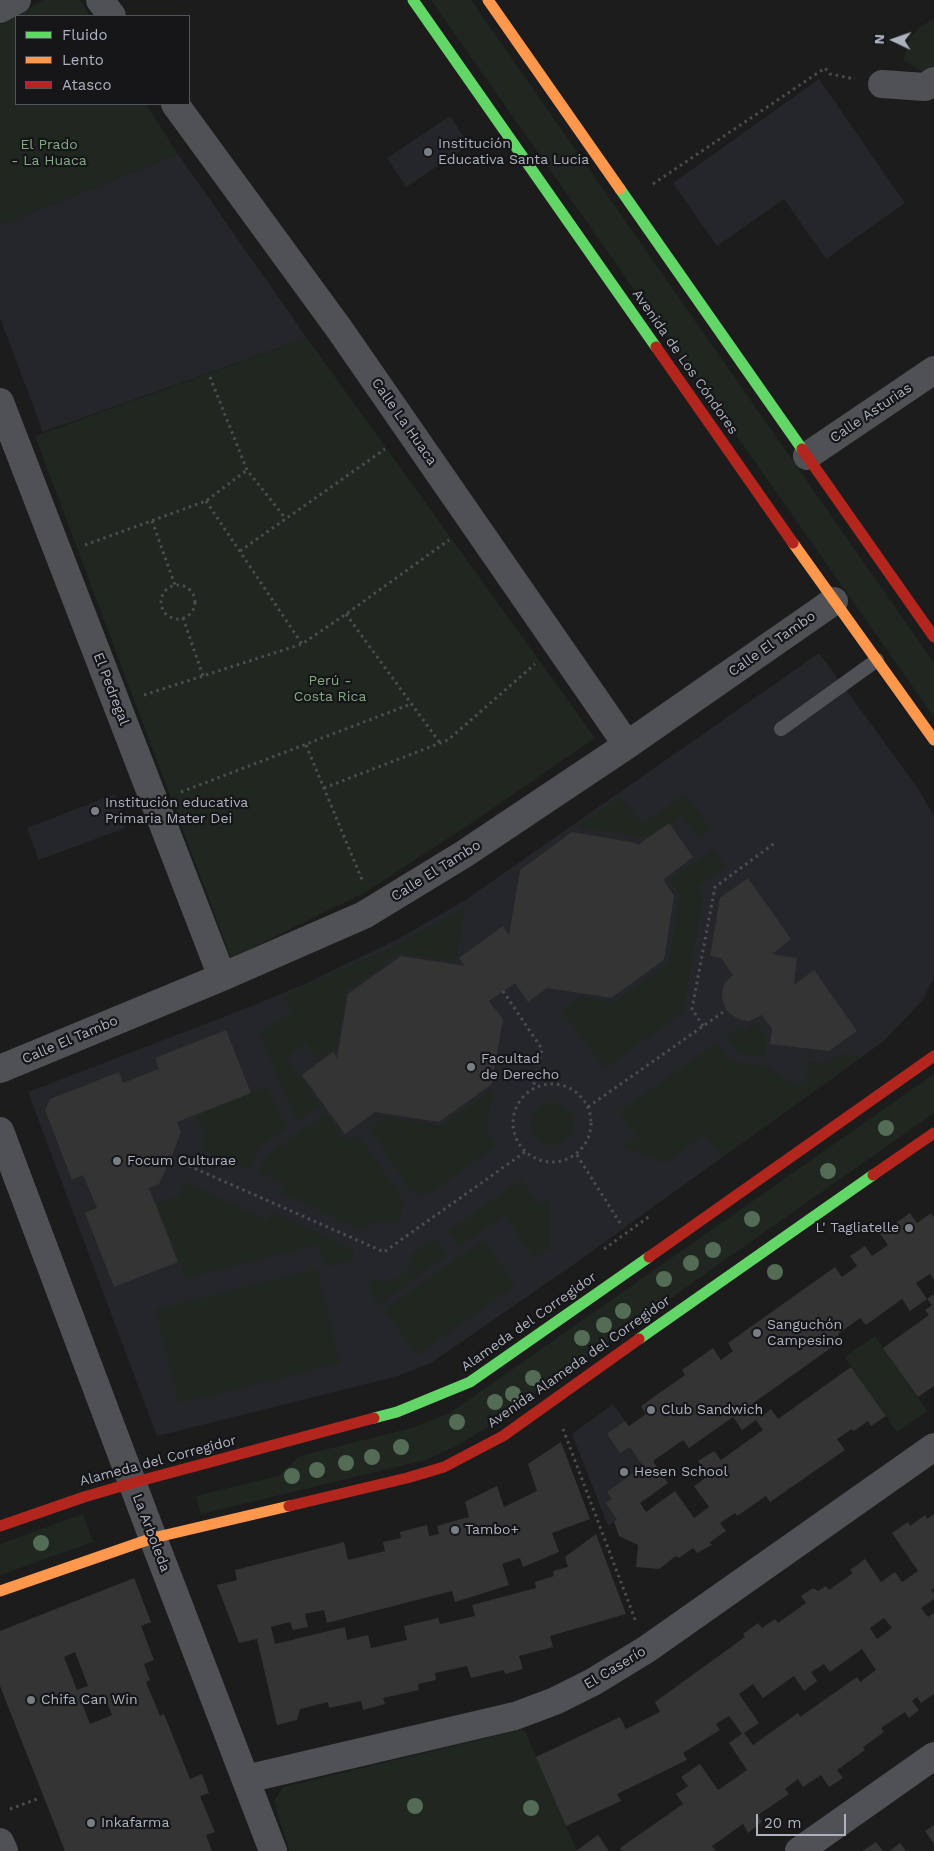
<!DOCTYPE html>
<meta charset="utf-8">
<style>
body{margin:0}
#map{position:relative;width:934px;height:1851px;overflow:hidden;background:#1c1c1d;font-family:"Work Sans",sans-serif}
canvas{display:block}
.legend{position:absolute;left:15px;top:15px;width:175px;height:90px;box-sizing:border-box;background:#161619;border:1px solid #52545b;margin:0;padding:6px 9px;list-style:none;font-size:15px;color:#acb2be}
.legend li{display:flex;align-items:center;gap:10px;height:25px}
.legend b{width:25px;border:1px solid #52545b}
.north{position:absolute;left:869px;top:15px;width:50px;height:50px;-webkit-text-stroke:4px #161619;paint-order:stroke;rotate:273deg;font-size:14px;font-weight:700;line-height:20px;text-align:center;color:#acb2be}
.north::after{content:'';display:block;margin:auto;width:18px;height:22px;background:#acb2be;clip-path:polygon(50% 0,100% 100%,50% 72%,0 100%)}
.scale{position:absolute;left:756px;top:1814px;width:90px;height:22px;box-sizing:border-box;border:2px solid #acb2be;border-top:0;padding-left:6px;font-size:15px;line-height:18px;white-space:nowrap;color:#acb2be;-webkit-text-stroke:4px #161619;paint-order:stroke}
</style>
<div id="map">
<canvas width="934" height="1851"></canvas>
<ul class="legend">
<li><b style="height:6px;background:#63d668"></b>Fluido</li>
<li><b style="height:6px;background:#ff974d"></b>Lento</li>
<li><b style="height:6px;background:#b3261e"></b>Atasco</li>
</ul>
<div class="north">N</div>
<div class="scale">20 m</div>
</div>
<script>
const ctx = document.querySelector('canvas').getContext('2d');
ctx.lineJoin = 'round';
function fill(path, color) {
  ctx.fillStyle = color;
  ctx.fill(path, 'evenodd');
}
function shape(rows) {
  const path = new Path2D();
  for (const r of rows) {
    if (r.length === 3) {
      path.moveTo(r[0] + r[2], r[1]);
      path.arc(r[0], r[1], r[2], 0, 2 * Math.PI);
      continue;
    }
    path.moveTo(r[0], r[1]);
    for (let i = 2; i < r.length; i += 2) path.lineTo(r[i], r[i + 1]);
  }
  return path;
}
function stroke(path, color, width, dash) {
  ctx.strokeStyle = color;
  ctx.lineWidth = width;
  ctx.lineCap = dash ? 'butt' : 'round';
  ctx.setLineDash(dash || []);
  ctx.stroke(path);
}
function write(font, color, halo, rows, align = 'center') {
  ctx.font = font + ' "Work Sans",sans-serif';
  ctx.lineWidth = 4.5;
  ctx.setLineDash([]);
  ctx.textBaseline = 'middle';
  ctx.strokeStyle = halo;
  ctx.fillStyle = color;
  for (const [text, x, y, turn = 0] of rows) {
    ctx.save();
    ctx.translate(x, y);
    ctx.rotate((+turn || 0) * Math.PI / 180);
    ctx.textAlign = isNaN(turn) ? turn : align;
    if (halo) ctx.strokeText(text, 0, 0);
    ctx.fillText(text, 0, 0);
    ctx.restore();
  }
}
const built = shape([
 [819,79,905,203,826,259,784,199,717,246,673,183],
 [450,116,469,145,406,187,387,158],
 [178,154,307,338,43,432,0,318,0,225],
 [819,653,917,787,934,816,934,977,922,1001,884,1041,570,1267,431,1363,395,1377,157,1436,28,1092,247,1008,305,984,398,939,464,901],
 [115,794,125,828,39,860,27,828],
 [613,1404,668,1483,608,1526,572,1434]
]);
const green = shape([
 [44,0,80,0,90,16,16,16,16,104,146,104,178,154,0,225,0,24],
 [431,0,471,0,934,663,934,717],
 [934,19,934,66,923,72,903,60,910,38,921,26],
 [307,338,595,738,467,826,364,893,231,958,35,436],
 [685,795,710,828,699,837,682,815,651,837,577,827,620,796,642,824],
 [713,850,726,866,697,888,703,897,683,1012,605,1068,563,1012,581,997,614,1002,669,963,680,895,669,880],
 [465,907,456,962,399,953,346,992,336,1047,319,1059,306,1043,287,1058,320,1105,297,1121,260,1033,294,1012,284,996,394,946],
 [756,1023,767,1039,764,1057,740,1054,726,1036,741,1025,745,1031],
 [717,1043,730,1061,767,1067,791,1082,802,1084,809,1073,806,1062,827,1063,840,1055,861,1056,722,1157,705,1134,665,1163,624,1146,637,1137,620,1112],
 [934,1074,934,1113,486,1428,458,1445,426,1460,201,1514,196,1496,278,1476,300,1456,411,1428,450,1413],
 [268,1087,286,1128,259,1147,249,1169,201,1149,205,1136,196,1116],
 [493,1089,486,1132,496,1146,430,1193,420,1195,410,1190,371,1129,385,1117,440,1126],
 [552,1124,21],
 [327,1114,347,1142,358,1135,400,1195,403,1204,401,1216,395,1221,385,1219,371,1223,363,1230,281,1193,285,1183,259,1172,266,1156],
 [521,1180,540,1206,550,1199,550,1248,535,1258,504,1215,460,1246,449,1231],
 [185,1182,267,1221,272,1212,353,1250,354,1258,326,1267,319,1244,186,1278,157,1204,179,1196],
 [435,1239,447,1255,377,1306,368,1279,386,1282,396,1279,405,1273,411,1264,412,1254],
 [484,1240,515,1286,417,1355,385,1309],
 [317,1269,340,1363,179,1403,156,1310],
 [875,1336,927,1411,897,1432,845,1357],
 [83,1514,93,1542,0,1575,0,1544],
 [524,1729,577,1851,289,1851,274,1801,283,1787]
]);
const building = shape([
 [669,823,693,857,663,880,674,896,664,960,611,998,547,988,528,1002,515,983,489,1001,503,1019,492,1084,439,1122,375,1112,345,1134,302,1075,333,1052,337,1058,348,994,401,956,465,966,459,958,503,926,509,935,520,870,572,832,636,843,638,845],
 [748,878,791,939,772,954,797,958,794,985,814,970,857,1031,829,1051,770,1044,772,1029,762,1015,749,1021,741,1020,733,1016,726,1010,723,1002,722,993,724,984,733,975,721,958,710,956,720,898],
 [226,1030,251,1093,177,1122,181,1132,171,1158,159,1184,149,1188,178,1262,114,1287,85,1213,97,1208,83,1175,72,1180,45,1110,50,1099,119,1072,123,1083,159,1069,155,1058],
 [910,1213,917,1223,931,1213,934,1218,934,1280,930,1274,916,1283,927,1299,910,1311,902,1299,866,1325,860,1318,838,1334,842,1340,752,1404,761,1417,771,1409,778,1419,851,1367,886,1416,871,1426,868,1421,854,1431,852,1429,837,1439,845,1450,770,1502,766,1496,737,1516,735,1513,720,1523,726,1531,710,1542,712,1545,697,1553,693,1548,679,1558,676,1556,659,1569,636,1567,638,1545,619,1536,614,1521,617,1520,606,1503,612,1499,607,1492,643,1466,630,1447,620,1453,607,1434,625,1421,629,1426,646,1414,641,1406,685,1375,682,1370,713,1348,721,1360,733,1351,728,1343,835,1267,842,1277,857,1266,850,1256,865,1246,872,1256,888,1245,880,1234],
 [733,1417,742,1430,756,1420,763,1430,721,1460,714,1451,698,1461,708,1476,694,1486,709,1507,694,1518,675,1491,646,1512,640,1503,668,1483,653,1461,683,1440,689,1448],
 [934,1294,934,1386,918,1397,883,1348,929,1315,925,1310,932,1305,927,1299],
 [561,1442,590,1519,552,1533,559,1552,523,1567,520,1558,502,1564,509,1585,455,1602,452,1591,327,1623,324,1610,305,1614,308,1627,293,1630,290,1622,271,1627,275,1644,345,1627,347,1640,368,1635,371,1648,407,1640,404,1626,438,1618,440,1624,475,1616,472,1605,536,1588,535,1582,554,1576,553,1571,568,1567,565,1557,596,1534,626,1614,550,1636,553,1647,519,1656,523,1669,505,1674,504,1670,471,1678,467,1666,435,1673,436,1680,418,1684,419,1690,383,1698,385,1704,363,1710,361,1701,329,1708,328,1702,300,1709,297,1720,277,1725,257,1639,239,1643,217,1585,237,1580,235,1570,344,1542,348,1560,385,1551,383,1542,401,1538,400,1532,427,1525,429,1536,439,1534,437,1526,469,1517,465,1502,497,1486,504,1507,537,1491,528,1464],
 [934,1514,934,1588,931,1590,934,1594,934,1599,921,1608,928,1617,934,1613,934,1694,921,1703,917,1697,912,1701,919,1710,909,1718,905,1712,881,1728,884,1732,863,1747,865,1750,837,1770,843,1778,829,1787,821,1775,803,1787,798,1779,785,1789,789,1794,758,1815,762,1822,748,1833,743,1824,712,1846,716,1851,622,1851,620,1848,683,1804,676,1794,688,1786,681,1777,700,1764,718,1790,747,1770,729,1743,742,1734,729,1716,716,1724,720,1730,683,1753,687,1760,617,1794,621,1801,566,1826,536,1757,620,1717,626,1729,660,1712,655,1702,745,1637,743,1634,758,1623,762,1628,775,1619,778,1623,806,1603,801,1596,813,1588,818,1591,826,1586,829,1590,853,1573,850,1570,865,1559,881,1582,895,1572,902,1582,918,1571,892,1533,908,1522,910,1526,925,1515,927,1519],
 [884,1618,892,1628,877,1639,870,1628],
 [862,1649,876,1670,860,1682,857,1677,800,1717,798,1713,753,1745,744,1733,759,1723,739,1694,753,1684,763,1698,794,1676,804,1691,817,1681,811,1672,824,1664,830,1672],
 [134,1578,151,1622,141,1626,154,1660,144,1664,150,1680,146,1682,160,1716,164,1714,190,1779,202,1774,209,1793,200,1796,215,1832,206,1835,212,1851,65,1851,0,1686,0,1631],
 [75,1652,88,1686,77,1690,64,1657],
 [104,1694,112,1715,90,1724,82,1703],
 [934,1825,934,1844,925,1831],
 [598,1835,609,1851,576,1851],
 [876,1842,883,1851,863,1851],
 [900,1843,906,1851,890,1851]
]);
const path = shape([
 [653,184,825,68,830,74,855,79],
 [210,377,247,470,286,519],
 [206,501,302,644],
 [152,521,175,585],
 [85,545,206,501,247,470],
 [240,551,385,449],
 [178,602,17],
 [346,614,440,743],
 [183,618,203,676],
 [144,695,302,644,346,614,449,540],
 [306,745,363,882],
 [324,788,448,740,535,664],
 [181,792,411,704],
 [503,991,542,1049,533,1088],
 [703,1026,692,1009,715,887,776,842],
 [552,1123,39],
 [588,1107,726,1010],
 [577,1155,620,1223],
 [171,1158,384,1252,525,1152],
 [604,1249,650,1216],
 [563,1429,636,1622],
 [10,1809,37,1799]
]);
const lane = shape([
 [781,729,877,660]
]);
const street = shape([
 [100,0,112,16],
 [0,9,17,0],
 [882,84,925,87,934,81],
 [175,104,340,330,627,745],
 [0,402,222,977],
 [807,456,934,370],
 [0,1069,222,977,364,915,464,854,627,745,834,601],
 [0,1131,153,1538,273,1851],
 [246,1779,515,1716,555,1701,593,1682,647,1649,934,1447],
 [0,1842,4,1851],
 [799,1851,934,1756]
]);
const fast = shape([
 [413,0,656,347],
 [620,189,802,449],
 [639,1339,873,1175],
 [374,1418,397,1412,470,1382,649,1257]
]);
const slow = shape([
 [488,0,620,189],
 [793,543,934,740],
 [0,1591,153,1538,289,1506]
]);
const jam = shape([
 [656,347,793,543],
 [802,449,934,637],
 [873,1175,934,1133],
 [649,1257,934,1056],
 [289,1506,407,1478,444,1467,503,1436,639,1339],
 [0,1526,84,1497,132,1483,374,1418]
]);
const trees = [
 [886,1128],
 [828,1171],
 [752,1219],
 [713,1250],
 [691,1263],
 [775,1272],
 [664,1279],
 [623,1311],
 [604,1325],
 [582,1338],
 [533,1378],
 [513,1394],
 [495,1402],
 [457,1422],
 [401,1447],
 [372,1457],
 [346,1463],
 [317,1470],
 [292,1476],
 [41,1543],
 [415,1806],
 [531,1808]
];
const markers = [
 [428,152,5,"#7a7e86"],
 [95,811,5,"#7a7e86"],
 [471,1067,5,"#7a7e86"],
 [117,1161,5,"#7a7e86"],
 [909,1228,5,"#7a7e86"],
 [757,1333,5,"#7a7e86"],
 [651,1410,5,"#7a7e86"],
 [624,1472,5,"#7a7e86"],
 [455,1530,5,"#7a7e86"],
 [31,1700,5,"#7a7e86"],
 [91,1823,5,"#7a7e86"]
];
const poiNames = [
 ["Institución",438,144],
 ["Educativa Santa Lucia",438,160],
 ["Institución educativa",105,803],
 ["Primaria Mater Dei",105,819],
 ["Facultad",481,1059],
 ["de Derecho",481,1075],
 ["Focum Culturae",127,1161],
 ["L' Tagliatelle",899,1228,"right"],
 ["Sanguchón",767,1325],
 ["Campesino",767,1341],
 ["Club Sandwich",661,1410],
 ["Hesen School",634,1472],
 ["Tambo+",465,1530],
 ["Chifa Can Win",41,1700],
 ["Inkafarma",101,1823]
];
const parkNames = [
 ["El Prado",49,145],
 ["- La Huaca",49,161],
 ["Perú -",330,681],
 ["Costa Rica",330,697]
];
const streetNames = [
 ["Avenida de Los Cóndores",685,362,55],
 ["Calle Asturias",871,413,-34],
 ["Calle La Huaca",404,422,55],
 ["Calle El Tambo",772,644,-35],
 ["El Pedregal",111,689,69],
 ["Calle El Tambo",436,871,-32],
 ["Calle El Tambo",70,1040,-23],
 ["Alameda del Corregidor",529,1322,-35],
 ["Avenida Alameda del Corregidor",579,1362,-35],
 ["Alameda del Corregidor",158,1461,-15],
 ["La Arboleda",151,1533,69],
 ["El Caserío",615,1668,-31]
];
fill(built, '#252629');
fill(green, '#1f2720');
fill(building, '#343435');
stroke(path, '#4c4d50', 3, [2.5, 4]);
stroke(lane, '#505155', 14);
stroke(street, '#505155', 28);
stroke(fast, '#63d668', 11);
stroke(slow, '#ff974d', 11);
stroke(jam, '#b3261e', 11);
ctx.fillStyle = '#546b55';
for (const [x, y] of trees) {
  ctx.beginPath();
  ctx.arc(x, y, 8, 0, 2 * Math.PI);
  ctx.fill();
}
for (const [x, y, r, color] of markers) {
  const dot = new Path2D();
  dot.arc(x, y, r, 0, 2 * Math.PI);
  ctx.fillStyle = color;
  ctx.fill(dot);
  stroke(dot, '#161619', 2);
}
write('14px', '#acb2be', '#161619', poiNames, 'left');
write('14px', '#82ab82', '#161619', parkNames);
write('14px', '#acb2be', '#161619', streetNames);
</script>
